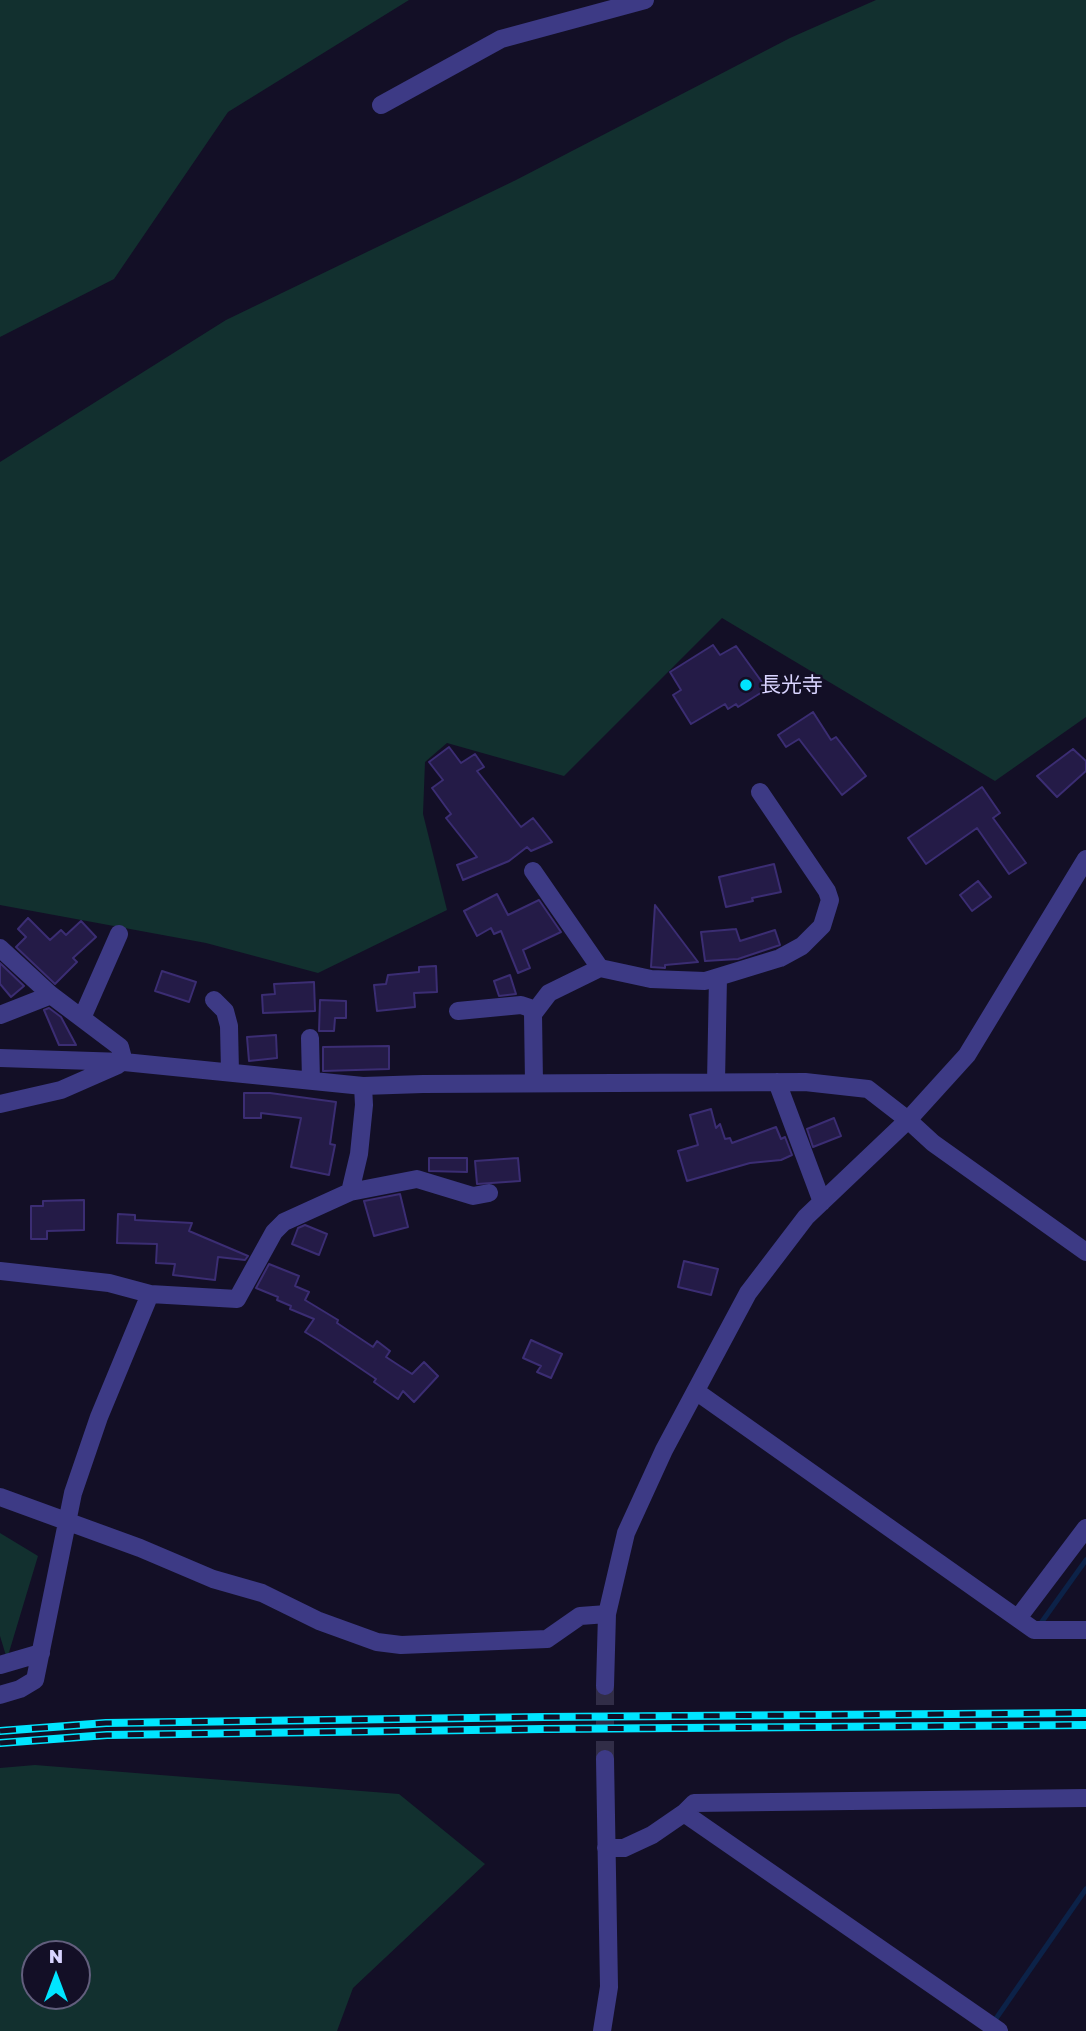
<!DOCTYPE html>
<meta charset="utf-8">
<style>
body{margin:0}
#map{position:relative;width:1086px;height:2031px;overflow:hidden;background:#130f26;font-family:"Golos Text",sans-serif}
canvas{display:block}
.north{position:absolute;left:21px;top:1940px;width:70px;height:70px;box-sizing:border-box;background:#130f26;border:2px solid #625e7d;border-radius:50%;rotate:0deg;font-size:19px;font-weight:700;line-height:28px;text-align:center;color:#d9d4ff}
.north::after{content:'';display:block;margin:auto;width:24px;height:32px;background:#00e5ff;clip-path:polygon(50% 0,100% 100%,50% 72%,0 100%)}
</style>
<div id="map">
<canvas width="1086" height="2031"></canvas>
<div class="north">N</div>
</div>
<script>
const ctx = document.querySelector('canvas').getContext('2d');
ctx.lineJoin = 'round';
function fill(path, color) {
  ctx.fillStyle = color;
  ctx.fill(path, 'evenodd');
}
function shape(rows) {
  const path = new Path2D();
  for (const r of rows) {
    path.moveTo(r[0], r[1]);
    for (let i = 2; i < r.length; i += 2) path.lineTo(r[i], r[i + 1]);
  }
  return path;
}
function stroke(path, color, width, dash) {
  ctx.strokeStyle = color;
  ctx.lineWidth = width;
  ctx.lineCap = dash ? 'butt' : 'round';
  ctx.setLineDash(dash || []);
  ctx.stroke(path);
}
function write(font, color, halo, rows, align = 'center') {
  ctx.font = font + ' "Golos Text","Noto Sans JP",sans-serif';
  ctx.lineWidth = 5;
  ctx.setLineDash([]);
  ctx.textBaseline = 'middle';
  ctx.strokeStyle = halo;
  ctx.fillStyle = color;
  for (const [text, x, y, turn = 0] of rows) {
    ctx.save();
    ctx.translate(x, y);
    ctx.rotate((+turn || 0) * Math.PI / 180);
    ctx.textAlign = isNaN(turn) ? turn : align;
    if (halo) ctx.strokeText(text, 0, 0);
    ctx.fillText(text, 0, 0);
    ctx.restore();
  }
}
const green = shape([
 [0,0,409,0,228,112,114,279,0,337],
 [876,0,1086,0,1086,717,995,781,722,618,564,776,447,743,425,762,423,814,447,910,318,973,206,943,0,905,0,462,226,320,516,180,790,38],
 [0,1533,38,1556,7,1659,0,1636],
 [35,1765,399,1794,485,1864,353,1988,337,2031,0,2031,0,1768],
 [35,1954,77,1954,77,1996,35,1996]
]);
const stream = shape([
 [1041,1623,1086,1560],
 [995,2020,1086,1889]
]);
const building = shape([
 [713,645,720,655,736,646,767,689,738,707,736,704,728,709,725,704,691,724,673,695,681,690,670,672,713,645],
 [813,712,831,740,836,737,866,776,842,795,799,739,786,747,778,735,813,712],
 [449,747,461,763,475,754,484,767,477,771,521,827,533,818,552,842,531,851,527,847,509,861,463,880,457,865,477,857,446,818,451,814,432,788,443,780,429,762,449,747],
 [1073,749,1086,761,1086,771,1057,797,1037,776,1073,749],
 [982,787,1000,813,993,818,1026,863,1009,874,977,828,926,864,908,838,982,787],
 [774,864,781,892,752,898,753,901,726,907,719,877,774,864],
 [978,881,991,897,972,911,960,895,978,881],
 [497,894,508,915,539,900,561,932,523,950,530,968,518,973,501,931,494,934,491,928,477,936,464,911,497,894],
 [655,905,698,962,665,965,665,968,651,967,655,905],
 [28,918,50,940,61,930,66,935,81,921,96,937,73,958,77,962,55,984,16,947,26,937,18,929,28,918],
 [736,929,740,941,775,930,780,945,738,959,705,961,701,932,736,929],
 [0,963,24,986,11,997,0,984,0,963],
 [436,966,437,992,414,993,415,1007,377,1011,374,985,386,984,388,975,419,972,419,967,436,966],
 [162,971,196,982,189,1002,155,991,162,971],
 [510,975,516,994,499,996,494,981,510,975],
 [314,982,315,1011,263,1013,262,995,275,994,274,984,314,982],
 [320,1000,346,1001,346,1018,335,1018,334,1031,319,1031,320,1000],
 [49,1008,61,1017,76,1045,59,1045,44,1010,49,1008],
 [276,1035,277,1058,249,1061,247,1037,276,1035],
 [389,1046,389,1069,323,1071,323,1047,389,1046],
 [244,1093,270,1093,336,1102,330,1144,335,1145,329,1175,291,1167,301,1118,261,1113,261,1118,244,1118,244,1093],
 [711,1109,716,1128,720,1124,725,1139,730,1138,732,1143,776,1127,781,1139,785,1137,792,1155,781,1160,750,1163,687,1181,678,1151,698,1145,690,1115,711,1109],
 [834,1118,841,1136,813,1147,807,1129,834,1118],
 [429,1158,467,1158,467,1172,429,1171,429,1158],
 [518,1158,520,1181,477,1184,475,1161,518,1158],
 [400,1194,408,1227,374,1236,364,1201,400,1194],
 [84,1200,84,1230,47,1231,47,1239,31,1239,31,1206,43,1206,43,1201,84,1200],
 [118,1214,135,1215,135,1220,192,1223,189,1231,248,1256,245,1260,218,1257,215,1280,173,1275,175,1264,156,1263,157,1244,117,1243,118,1214],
 [305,1225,327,1234,319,1255,292,1244,298,1228,305,1225],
 [684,1261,718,1269,711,1295,678,1287,684,1261],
 [269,1264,299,1276,295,1286,309,1292,305,1300,338,1320,337,1323,373,1347,377,1341,390,1351,386,1357,412,1374,424,1362,438,1376,414,1402,403,1391,398,1399,374,1382,376,1379,320,1341,305,1332,314,1319,290,1309,291,1306,277,1300,278,1297,256,1288,269,1264],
 [531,1340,562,1354,551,1378,537,1372,541,1366,523,1358,531,1340]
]);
const minorTunnel = shape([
 [605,1759,605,1686]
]);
const minor = shape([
 [381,105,501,39,645,0],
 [533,871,600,968,549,993,533,1014,534,1083],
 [0,948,51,995,120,1047,124,1062],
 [600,968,651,979,705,981,780,958,802,946,822,926,830,900,827,891,760,792],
 [214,1000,225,1011,229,1026,230,1072],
 [458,1011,521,1005,536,1010],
 [0,1015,51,995],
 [82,1018,119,934],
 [310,1038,311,1080],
 [0,1058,124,1062,363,1086,423,1084,805,1082,868,1089,908,1120,933,1143,1086,1252],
 [716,1082,718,977],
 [777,1082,822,1202],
 [0,1104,61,1090,118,1065],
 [350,1192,417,1179,473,1196,489,1193],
 [0,1271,109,1283,150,1294,237,1299,274,1232,284,1222,350,1192,359,1154,364,1105,363,1086],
 [697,1392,1034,1630,1086,1630],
 [0,1497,140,1548,213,1579,262,1593,319,1621,377,1642,401,1645,547,1639,580,1616,607,1614],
 [1018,1618,1086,1528],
 [0,1665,41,1653],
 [605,1686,607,1614,626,1533,664,1450,748,1293,806,1217,908,1120,967,1055,1086,859],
 [0,1695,20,1689,35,1680,73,1493,99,1417,150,1294],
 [684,1813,999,2031],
 [606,1848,624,1848,652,1835,684,1813,694,1803,1086,1798],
 [602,2031,609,1987,605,1759]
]);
const rail = shape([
 [0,1731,106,1723,544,1717,1086,1713],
 [0,1743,107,1735,544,1729,1086,1725]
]);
const markers = [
 [746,685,7,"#00e5ff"]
];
const poiNames = [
 ["長光寺",760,685]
];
fill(green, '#12302f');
stroke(stream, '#0c2248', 5);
fill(building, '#241b47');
stroke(building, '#3b2d73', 2);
stroke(minorTunnel, '#312d47', 18, [18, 9]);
stroke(minor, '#3d3a85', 18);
stroke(rail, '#00e5ff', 8);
stroke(rail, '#130f26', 5, [16]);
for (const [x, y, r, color] of markers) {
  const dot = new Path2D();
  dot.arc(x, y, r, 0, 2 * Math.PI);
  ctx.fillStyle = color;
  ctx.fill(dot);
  stroke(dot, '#130f26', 2.5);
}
write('21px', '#d9d4ff', '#130f26', poiNames, 'left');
</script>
